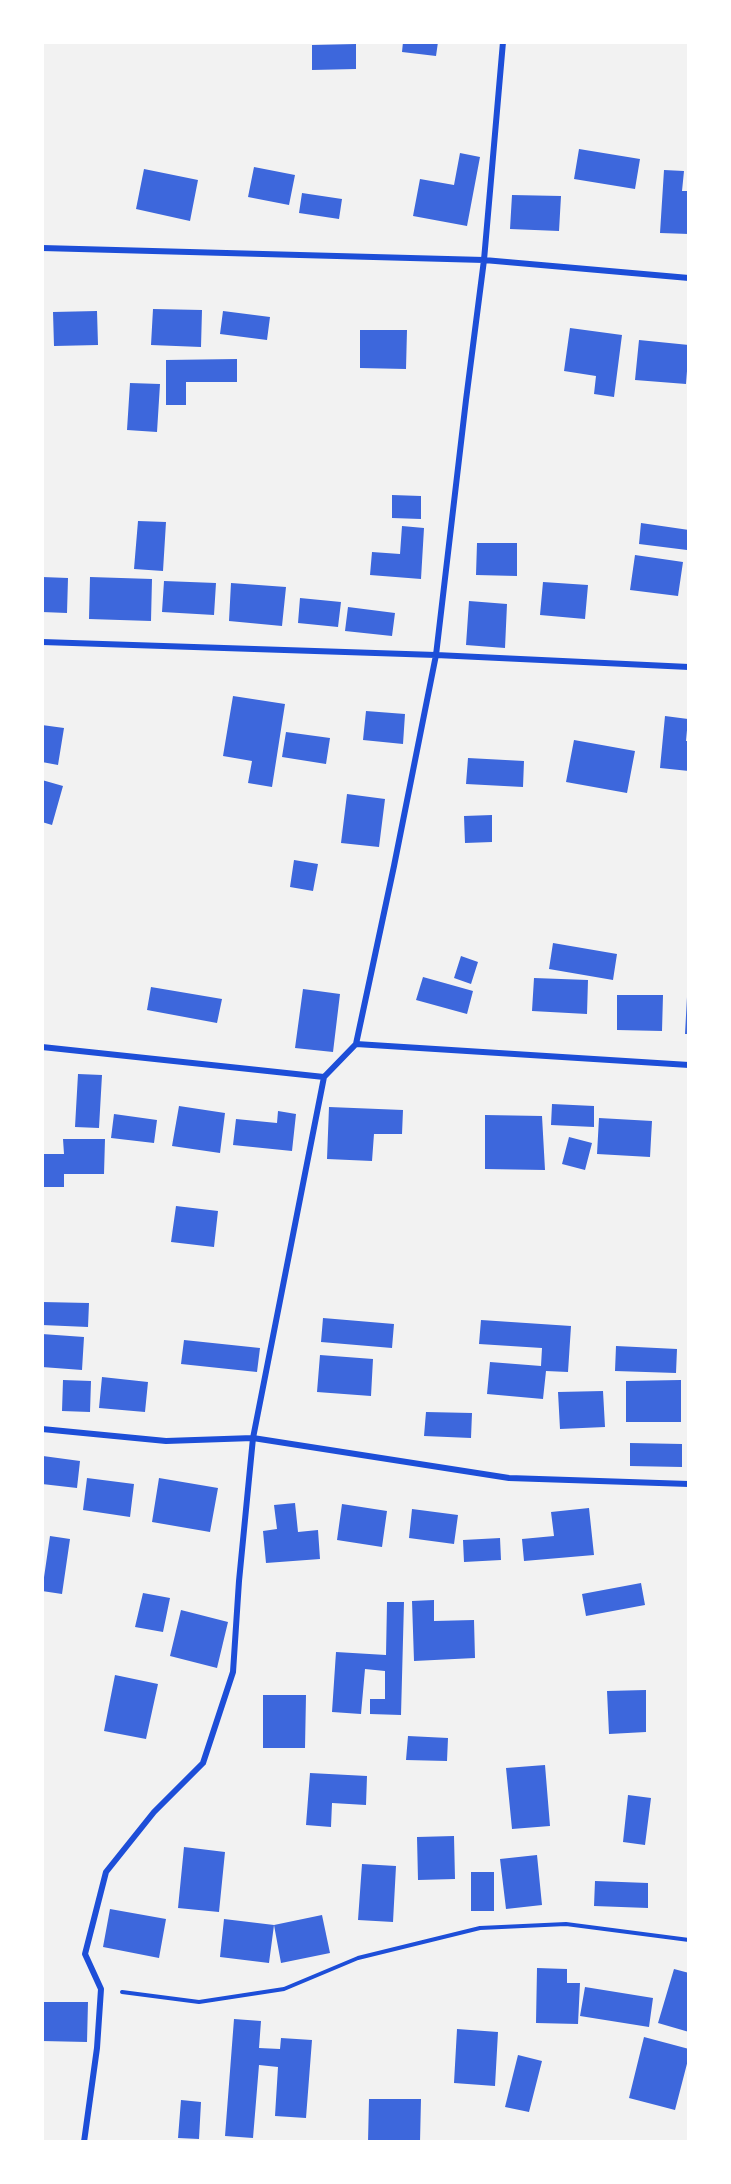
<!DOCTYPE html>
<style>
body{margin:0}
#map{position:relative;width:731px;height:2184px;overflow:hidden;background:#f2f2f2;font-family:Arial,sans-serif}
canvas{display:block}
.frame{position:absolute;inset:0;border:44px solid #fff;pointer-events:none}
</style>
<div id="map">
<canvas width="731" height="2184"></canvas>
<div class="frame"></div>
</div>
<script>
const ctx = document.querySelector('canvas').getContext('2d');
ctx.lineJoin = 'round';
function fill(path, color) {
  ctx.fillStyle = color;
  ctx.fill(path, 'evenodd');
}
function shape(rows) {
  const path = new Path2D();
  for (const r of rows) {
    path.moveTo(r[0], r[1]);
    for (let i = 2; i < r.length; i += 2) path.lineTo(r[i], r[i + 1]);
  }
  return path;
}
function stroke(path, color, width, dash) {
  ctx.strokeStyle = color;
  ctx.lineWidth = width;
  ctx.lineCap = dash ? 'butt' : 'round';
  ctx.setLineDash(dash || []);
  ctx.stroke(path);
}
const building = shape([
 [403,42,438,42,436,56,402,52],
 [356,44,356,69,312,70,312,45],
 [579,149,640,159,635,189,574,179],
 [460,153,480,157,467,226,413,216,420,179,454,185],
 [254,167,295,175,289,205,248,197],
 [144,169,198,180,190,221,136,209],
 [664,170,684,171,682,191,689,191,689,234,660,233],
 [302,193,342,199,339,219,299,213],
 [512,195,561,196,559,231,510,229],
 [153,309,202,310,201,347,151,345],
 [97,311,98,345,54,346,53,312],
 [223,311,270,317,267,340,220,334],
 [570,328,622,335,614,397,594,394,596,376,564,371],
 [360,330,407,330,406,369,360,368],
 [639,340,689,345,686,384,635,380],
 [237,359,237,382,186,382,186,405,166,405,166,360],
 [130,383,160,384,157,432,127,430],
 [392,495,421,496,421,519,392,518],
 [138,521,166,522,163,571,134,569],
 [641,523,689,530,687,550,639,544],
 [402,526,424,528,421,579,370,575,372,552,400,554],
 [477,543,517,543,517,576,476,575],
 [635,555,683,562,678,596,630,590],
 [42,577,68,578,67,613,42,612],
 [90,577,152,579,151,621,89,619],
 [164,581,216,583,214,615,162,612],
 [543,582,588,585,585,619,540,615],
 [231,583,286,587,282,626,229,621],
 [300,598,341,602,338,627,298,623],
 [469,601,507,604,505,648,466,645],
 [348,607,395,613,392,636,345,631],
 [233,696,285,704,272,787,248,783,252,761,223,756],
 [366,711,405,714,403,744,363,740],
 [665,716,688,719,686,741,689,741,689,771,660,768],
 [42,725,64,728,58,765,42,762],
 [286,732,330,738,326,764,282,757],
 [574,740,635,751,627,793,566,782],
 [468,758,524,761,523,787,466,784],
 [42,780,63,786,52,825,42,822],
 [347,794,385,799,379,847,341,843],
 [492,815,492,842,465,843,464,816],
 [294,860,318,864,313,891,290,887],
 [553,943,617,954,613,980,549,969],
 [461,956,478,962,471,984,454,978],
 [423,977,473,991,467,1014,416,1000],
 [534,978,588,980,587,1014,532,1011],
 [151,987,222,999,217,1023,147,1010],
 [303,989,340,994,333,1052,295,1048],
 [617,995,663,995,662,1031,617,1030],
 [687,997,689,997,689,1034,685,1034],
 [78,1074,102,1075,99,1128,75,1127],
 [552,1104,594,1106,594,1127,551,1125],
 [179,1106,225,1113,220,1153,172,1146],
 [329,1107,403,1110,402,1134,374,1134,372,1161,327,1159],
 [278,1111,296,1114,292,1151,233,1145,236,1119,277,1123],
 [114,1114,157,1120,154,1143,111,1138],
 [485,1115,542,1116,545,1170,485,1169],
 [599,1118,652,1121,650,1157,597,1154],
 [569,1137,592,1143,585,1170,562,1164],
 [63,1139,105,1139,104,1174,64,1174,64,1187,42,1187,42,1154,64,1154],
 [176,1206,218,1211,214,1247,171,1242],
 [42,1302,89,1303,88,1327,42,1325],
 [323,1318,394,1324,392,1348,321,1342],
 [481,1320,571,1326,568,1372,546,1371,543,1399,487,1394,490,1362,541,1366,542,1348,479,1344],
 [42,1334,84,1337,82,1370,42,1367],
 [184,1340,260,1348,257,1372,181,1364],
 [616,1346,677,1349,676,1373,615,1371],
 [320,1355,373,1359,371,1396,317,1392],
 [102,1377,148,1382,145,1412,99,1408],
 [63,1380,91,1381,90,1412,62,1411],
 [681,1380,681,1422,626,1422,626,1381],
 [603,1391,605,1427,560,1429,558,1392],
 [426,1412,472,1413,471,1438,424,1436],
 [630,1443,682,1444,682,1467,630,1466],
 [43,1456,80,1461,77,1488,42,1484],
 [87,1478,134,1484,130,1517,83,1510],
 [159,1478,218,1488,210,1532,152,1522],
 [295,1503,298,1532,318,1530,320,1559,266,1563,263,1531,277,1529,274,1505],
 [342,1504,387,1511,382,1547,337,1540],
 [589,1508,594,1555,524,1561,522,1539,554,1536,551,1512],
 [412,1509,458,1515,454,1544,409,1538],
 [50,1536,70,1539,62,1594,42,1591],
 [500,1538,501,1560,464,1562,463,1540],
 [641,1583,645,1605,586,1616,582,1594],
 [143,1593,170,1598,163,1632,135,1627],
 [434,1600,434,1621,474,1620,475,1658,414,1661,412,1601],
 [387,1602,404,1602,401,1715,370,1714,370,1699,385,1699,385,1671,365,1669,361,1714,332,1712,336,1652,386,1655],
 [181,1610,228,1622,217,1668,170,1656],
 [115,1675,158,1684,146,1739,104,1731],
 [646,1690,646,1732,609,1734,607,1691],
 [263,1695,306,1695,305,1748,263,1748],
 [408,1736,448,1738,447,1761,406,1760],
 [545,1765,550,1826,512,1829,506,1768],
 [310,1773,367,1776,366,1805,332,1803,331,1827,306,1825],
 [628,1795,651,1798,645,1845,623,1842],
 [454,1836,455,1879,418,1880,417,1837],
 [184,1847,225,1852,219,1912,178,1908],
 [537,1855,542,1905,506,1909,500,1859],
 [362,1864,396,1866,393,1922,358,1920],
 [471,1872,494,1872,494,1911,471,1911],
 [595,1881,648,1883,648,1908,594,1906],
 [110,1909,166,1919,159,1958,103,1947],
 [322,1915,330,1953,281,1963,274,1925],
 [224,1919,274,1925,269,1963,220,1957],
 [537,1968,567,1969,567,1983,580,1983,578,2024,536,2023],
 [674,1969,689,1973,689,2032,658,2023],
 [585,1987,653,1998,649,2027,580,2016],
 [43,2002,88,2002,87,2042,42,2041],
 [234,2019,261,2021,259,2048,280,2049,281,2038,312,2040,306,2118,275,2116,278,2067,259,2065,253,2138,225,2136],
 [457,2029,498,2032,495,2086,454,2083],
 [644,2037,689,2049,689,2056,675,2110,629,2098],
 [518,2055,542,2061,529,2112,505,2107],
 [369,2099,421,2099,420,2142,368,2142],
 [181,2100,201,2102,199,2139,178,2138]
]);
const path = shape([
 [122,1992,199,2002,284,1989,358,1958,480,1928,566,1924,689,1940]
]);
const minor = shape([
 [42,248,484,260,689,278],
 [42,642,436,655,689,667],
 [356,1044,689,1065],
 [42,1047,324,1077],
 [42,1429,166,1441,253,1438,509,1478,689,1484],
 [84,2142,97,2048,101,1989,85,1954,106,1872,154,1812,203,1763,233,1672,239,1581,253,1438,324,1077,356,1044,394,866,436,655,466,400,484,260,503,42]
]);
fill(building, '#3d67dc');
stroke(path, '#1d4ed8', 4);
stroke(minor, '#1d4ed8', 6);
</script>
